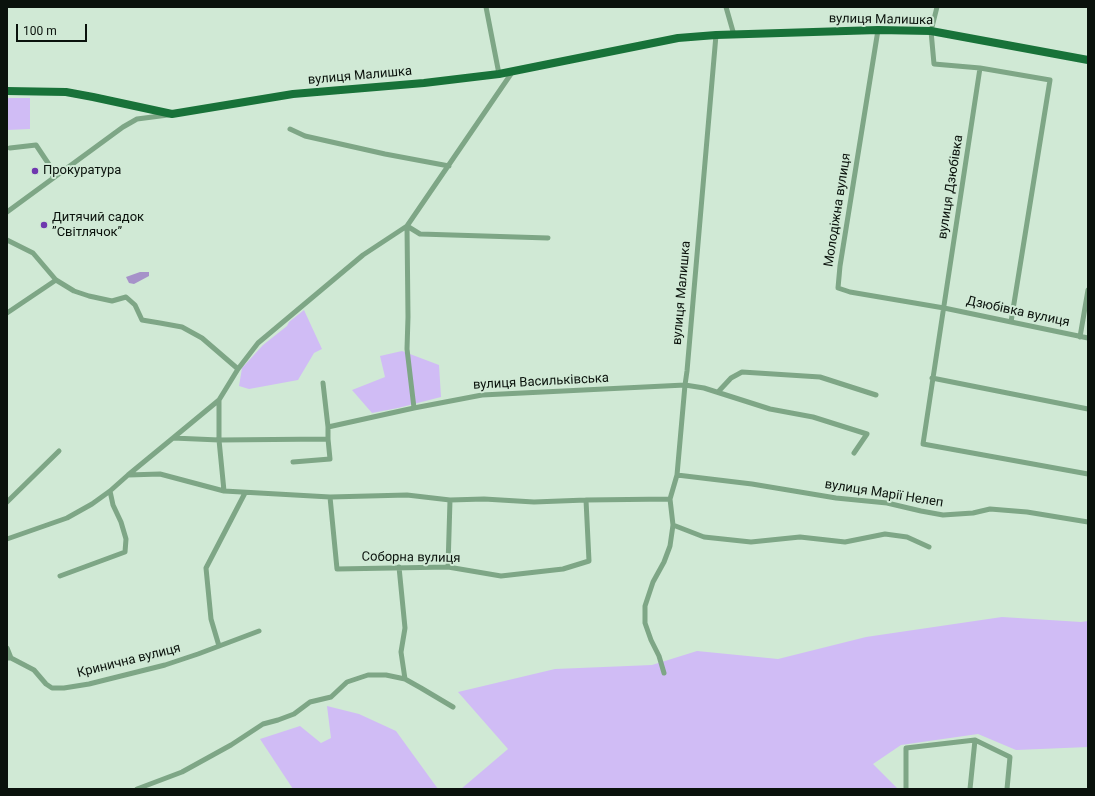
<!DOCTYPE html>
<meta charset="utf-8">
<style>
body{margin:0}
#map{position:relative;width:1095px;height:796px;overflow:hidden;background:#d0e9d5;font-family:Roboto,sans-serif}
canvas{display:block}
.frame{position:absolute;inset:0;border:8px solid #0a120c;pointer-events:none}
.scale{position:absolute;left:16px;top:24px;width:71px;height:18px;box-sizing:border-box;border:2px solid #0a120c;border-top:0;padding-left:5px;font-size:12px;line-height:14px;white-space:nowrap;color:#0a120c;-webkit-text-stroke:3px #d0e9d5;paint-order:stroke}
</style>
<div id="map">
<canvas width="1095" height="796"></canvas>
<div class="frame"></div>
<div class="scale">100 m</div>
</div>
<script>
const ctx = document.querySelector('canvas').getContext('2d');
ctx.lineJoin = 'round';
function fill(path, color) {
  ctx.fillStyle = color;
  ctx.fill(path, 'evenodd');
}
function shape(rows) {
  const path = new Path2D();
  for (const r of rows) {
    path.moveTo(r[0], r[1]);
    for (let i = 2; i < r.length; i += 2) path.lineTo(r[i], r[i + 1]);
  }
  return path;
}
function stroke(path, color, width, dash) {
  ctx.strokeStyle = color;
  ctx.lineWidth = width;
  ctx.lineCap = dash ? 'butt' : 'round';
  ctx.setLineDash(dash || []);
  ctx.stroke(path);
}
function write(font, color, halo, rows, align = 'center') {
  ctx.font = font + ' Roboto,sans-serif';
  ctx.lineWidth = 4;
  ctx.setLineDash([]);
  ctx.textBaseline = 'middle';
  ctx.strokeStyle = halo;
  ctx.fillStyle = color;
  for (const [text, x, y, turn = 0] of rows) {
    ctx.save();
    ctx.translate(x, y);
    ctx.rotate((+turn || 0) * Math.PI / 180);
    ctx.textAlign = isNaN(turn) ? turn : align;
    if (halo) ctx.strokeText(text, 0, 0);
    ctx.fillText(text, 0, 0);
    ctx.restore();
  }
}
const green = shape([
 [7,98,30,98,30,129,7,130],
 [304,310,322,349,314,353,298,380,249,389,239,386,242,368,263,345,287,326,289,322],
 [402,351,439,365,441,397,398,408,372,413,352,390,385,377,380,356],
 [1002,617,1081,622,1088,621,1088,747,1016,750,978,734,901,745,873,764,898,789,461,789,508,749,458,692,555,669,652,665,697,651,778,659,866,637],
 [327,706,359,714,396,731,438,789,293,789,260,739,300,726,321,743,331,738]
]);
const water = shape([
 [140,272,149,272,149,276,134,284,129,283,126,277]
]);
const street = shape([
 [486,7,499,74],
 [726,7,734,35],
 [937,7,931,31,934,64,980,68,1050,80,1011,322],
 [878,30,840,266,838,288,850,292,944,308,1088,338],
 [980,68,923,444,1088,474],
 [290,129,305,136,385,154,449,166],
 [10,148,36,145,52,169,53,178],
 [7,212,123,127,137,119,168,115],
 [407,226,408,317,407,349,414,408,482,395,685,385,704,388,770,409,813,417,867,434,854,453],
 [407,226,420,234,548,238],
 [7,240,33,253,56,280,74,291,89,296,112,301,126,297,135,305,142,320,160,323,182,327,202,338,238,369],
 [7,313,56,280],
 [1080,337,1088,290],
 [932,378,1088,409],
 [718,392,731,378,742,372,820,377,876,395],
 [219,400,219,440,328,439,328,427,323,383],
 [328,427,414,408],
 [173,438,219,400,238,369,258,343,363,255,407,226,513,71],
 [293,462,330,459,328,439],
 [128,475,173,438,219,440,224,491,330,497,407,495,450,500,484,499,534,502,586,500,670,499,677,475,685,385,687,371,716,35],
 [677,475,752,484,836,498,887,503,921,511,943,515,973,513,990,509,1027,512,1088,522],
 [330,497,337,569,448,567,501,576,563,569,589,561,586,500],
 [7,502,59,451],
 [673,525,704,537,751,542,800,537,845,542,885,534,907,537,929,547],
 [7,539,67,518,92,504,110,491],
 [399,567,405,628,401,652,405,679],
 [448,567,450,500],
 [60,576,125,552,126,539,121,522,113,505,110,491,128,475,160,474,224,491],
 [219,646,211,619,206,568,245,493],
 [7,648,11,658],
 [7,658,11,658,34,670,46,684,52,688,64,688,89,684,165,665,198,654,259,631],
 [664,673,659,656,651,640,645,623,645,606,653,582,664,562,670,546,673,525,670,499],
 [137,789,182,772,231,745,263,724,278,720,294,714,310,702,331,697,347,682,368,675,386,675,405,679,421,688,453,707],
 [906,789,906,748,975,740,1010,757,1007,789],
 [970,789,975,740]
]);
const primary = shape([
 [7,91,66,92,93,97,172,114,293,94,424,83,499,74,678,38,716,35,878,30,931,31,1088,60]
]);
const markers = [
 [35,171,4,"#6f38af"],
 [44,225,4,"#6f38af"]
];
const streetNames = [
 ["вулиця Малишка",881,20,1],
 ["вулиця Малишка",360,76,-5],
 ["вулиця Дзюбівка",951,187,-81],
 ["Молодіжна вулиця",838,210,-81],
 ["вулиця Малишка",682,293,-85],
 ["Дзюбівка вулиця",1018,312,12],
 ["вулиця Васильківська",541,382,-3],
 ["вулиця Марії Нелеп",884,494,9],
 ["Соборна вулиця",411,558,1],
 ["Кринична вулиця",129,661,-14]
];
const poiNames = [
 ["Прокуратура",43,171],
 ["Дитячий садок",52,218],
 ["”Світлячок”",52,233]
];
fill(green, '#d0bcf5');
fill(water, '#a692c9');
stroke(street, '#7ea686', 5);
stroke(primary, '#187239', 8);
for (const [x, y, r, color] of markers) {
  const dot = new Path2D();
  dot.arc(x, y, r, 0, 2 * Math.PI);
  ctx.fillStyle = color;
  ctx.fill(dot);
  stroke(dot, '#d0e9d5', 1.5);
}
write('13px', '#0a120c', '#d0e9d5', streetNames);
write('13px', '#0a120c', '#d0e9d5', poiNames, 'left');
</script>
